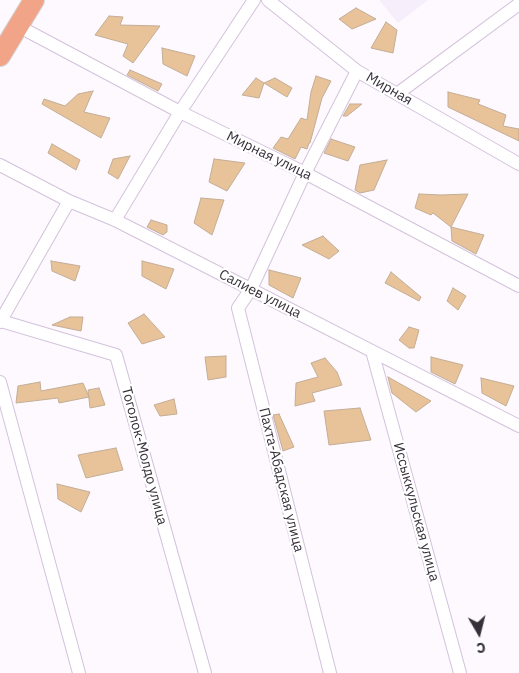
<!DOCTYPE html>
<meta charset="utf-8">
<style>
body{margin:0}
#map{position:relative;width:519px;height:673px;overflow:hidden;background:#fdf9ff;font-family:"IBM Plex Sans",sans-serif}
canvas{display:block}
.north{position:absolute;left:454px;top:608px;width:50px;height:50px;-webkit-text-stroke:4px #fff;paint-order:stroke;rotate:172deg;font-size:14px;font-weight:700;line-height:20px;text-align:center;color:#37303a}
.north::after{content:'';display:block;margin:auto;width:18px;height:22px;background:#37303a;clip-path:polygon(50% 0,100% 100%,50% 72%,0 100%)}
</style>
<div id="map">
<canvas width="519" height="673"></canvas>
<div class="north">С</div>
</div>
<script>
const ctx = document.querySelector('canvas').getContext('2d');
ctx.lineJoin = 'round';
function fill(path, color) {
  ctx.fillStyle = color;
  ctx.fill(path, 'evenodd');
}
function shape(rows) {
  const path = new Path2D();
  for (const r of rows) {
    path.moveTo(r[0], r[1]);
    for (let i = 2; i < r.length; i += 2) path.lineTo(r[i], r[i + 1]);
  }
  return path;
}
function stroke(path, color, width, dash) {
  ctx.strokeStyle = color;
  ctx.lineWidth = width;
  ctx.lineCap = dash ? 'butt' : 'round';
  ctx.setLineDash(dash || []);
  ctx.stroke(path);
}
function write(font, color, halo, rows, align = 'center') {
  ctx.font = font + ' "IBM Plex Sans",sans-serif';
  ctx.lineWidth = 4.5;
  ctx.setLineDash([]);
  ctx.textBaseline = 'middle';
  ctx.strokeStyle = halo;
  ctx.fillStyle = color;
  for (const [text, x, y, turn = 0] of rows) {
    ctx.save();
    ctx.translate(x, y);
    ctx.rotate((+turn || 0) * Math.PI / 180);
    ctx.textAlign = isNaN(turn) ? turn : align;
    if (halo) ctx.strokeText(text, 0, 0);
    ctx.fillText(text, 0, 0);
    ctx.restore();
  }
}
const built = shape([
 [379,0,428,0,398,23]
]);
const building = shape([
 [356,8,376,19,352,29,339,19,356,8],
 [109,16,123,17,120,25,160,26,133,63,123,56,128,44,95,35,109,16],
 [386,22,397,30,393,53,371,48,386,22],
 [162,48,195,56,187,76,163,64,162,48],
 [130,70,162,84,158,91,127,75,130,70],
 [316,76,331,81,322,98,310,143,309,143,307,149,301,147,295,159,273,148,281,137,288,139,301,118,307,120,311,92,316,76],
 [256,78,264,83,259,98,242,95,256,78],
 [275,78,292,88,287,97,264,83,275,78],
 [93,91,84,112,110,118,101,138,42,104,44,99,65,106,78,94,93,91],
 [448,92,480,100,478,104,506,115,503,126,519,129,519,141,448,107,448,92],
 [350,104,362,104,347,116,343,116,350,104],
 [331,139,355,147,348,161,324,153,331,139],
 [52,144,80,160,76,170,48,153,52,144],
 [130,156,118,179,108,173,113,159,130,156],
 [214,159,245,163,227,191,209,182,214,159],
 [387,160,374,190,360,193,355,190,360,165,387,160],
 [419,194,441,195,468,194,451,227,433,213,431,215,415,208,419,194],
 [201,198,224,200,212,235,194,223,201,198],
 [151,220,167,225,167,232,163,235,147,227,151,220],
 [451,227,484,235,476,254,452,241,451,227],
 [323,236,339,251,329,259,302,245,323,236],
 [51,261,80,266,75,281,52,271,51,261],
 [142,261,174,269,166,289,142,276,142,261],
 [269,270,301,278,293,298,269,285,269,270],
 [391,272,421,297,419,301,385,283,391,272],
 [453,288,466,296,458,310,447,301,453,288],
 [144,314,165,337,142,344,128,323,144,314],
 [70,317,83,317,81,331,52,325,70,317],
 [409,327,419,330,414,348,409,348,399,340,409,327],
 [226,356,226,377,208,380,205,357,226,356],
 [431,357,463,365,455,384,431,372,431,357],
 [325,358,337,372,342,385,312,393,315,401,295,406,296,383,318,377,311,363,325,358],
 [388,377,431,401,416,412,392,393,388,377],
 [481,378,514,386,506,406,482,393,481,378],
 [40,382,41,391,83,383,89,397,59,403,58,398,16,403,18,386,40,382],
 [99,388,105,405,90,408,88,390,99,388],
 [174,399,177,414,160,416,154,405,174,399],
 [360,408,371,440,329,445,324,411,360,408],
 [279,414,294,447,283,451,273,415,279,414],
 [116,448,123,470,86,478,78,455,116,448],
 [57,484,90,492,81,512,58,499,57,484]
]);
const street = shape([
 [268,0,357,71,519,164],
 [18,26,180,112,305,173,519,286],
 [397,94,519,4],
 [0,165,69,201,115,220,519,426],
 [115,220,180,112,254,0],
 [1,321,116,355,205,673],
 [0,322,69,201],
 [372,351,460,673],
 [0,382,79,673],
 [330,673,238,308,251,289,305,173,357,71]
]);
const primary = shape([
 [0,56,34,0]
]);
const streetNames = [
 ["Мирная",389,89,30],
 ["Мирная улица",269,156,26],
 ["Салиев улица",260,294,27],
 ["Тоголок-Молдо улица",144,456,75],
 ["Пахта-Абадская улица",281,480,76],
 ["Иссыккульская улица",416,512,75]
];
fill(built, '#f7eefb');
fill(building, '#e8c298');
stroke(building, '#c3ad96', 1);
stroke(street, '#d3c2dc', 14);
stroke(primary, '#d7d6d8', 22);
stroke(street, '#fff', 12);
stroke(primary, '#f1a487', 20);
write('14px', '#37303a', '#fff', streetNames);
</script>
